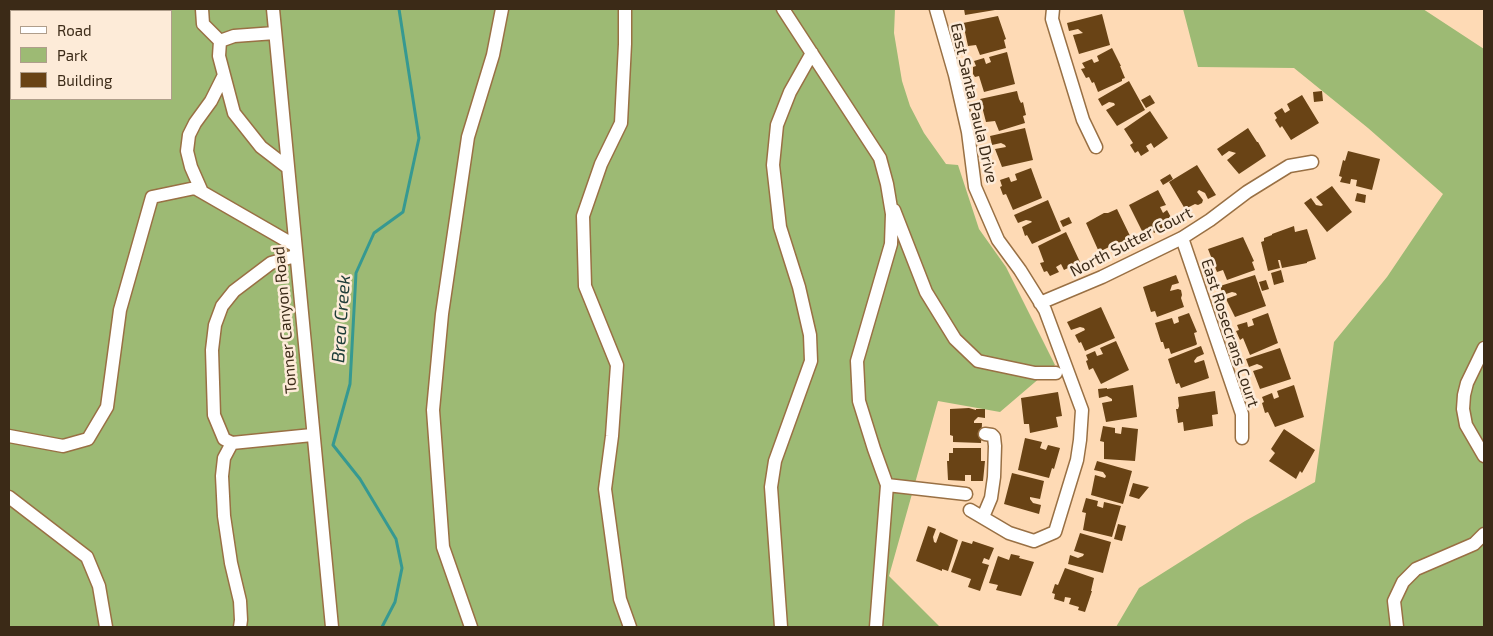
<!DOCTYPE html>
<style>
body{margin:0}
#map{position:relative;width:1493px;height:636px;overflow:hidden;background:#fedab5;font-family:"Exo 2",sans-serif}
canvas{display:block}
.frame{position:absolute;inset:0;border:10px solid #3b2a17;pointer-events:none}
.legend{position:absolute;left:10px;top:10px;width:162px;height:90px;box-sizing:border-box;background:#fdebd8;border:1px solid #af9e8b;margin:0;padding:6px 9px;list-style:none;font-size:15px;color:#3b2a17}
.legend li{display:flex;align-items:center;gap:10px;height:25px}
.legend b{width:25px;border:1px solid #af9e8b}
</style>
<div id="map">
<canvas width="1493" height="636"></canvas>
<div class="frame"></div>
<ul class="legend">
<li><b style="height:6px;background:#fff"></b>Road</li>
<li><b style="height:14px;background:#9dba74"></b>Park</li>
<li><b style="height:14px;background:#694315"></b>Building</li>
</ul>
</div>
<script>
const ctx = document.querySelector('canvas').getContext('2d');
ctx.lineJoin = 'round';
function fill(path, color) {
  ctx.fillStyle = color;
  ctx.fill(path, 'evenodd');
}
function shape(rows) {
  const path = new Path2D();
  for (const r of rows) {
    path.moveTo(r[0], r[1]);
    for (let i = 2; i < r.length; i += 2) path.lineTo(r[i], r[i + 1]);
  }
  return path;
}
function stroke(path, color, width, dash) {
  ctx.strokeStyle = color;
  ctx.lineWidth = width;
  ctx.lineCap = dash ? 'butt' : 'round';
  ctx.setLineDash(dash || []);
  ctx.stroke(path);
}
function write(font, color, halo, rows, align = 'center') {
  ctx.font = font + ' "Exo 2",sans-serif';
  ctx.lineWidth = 5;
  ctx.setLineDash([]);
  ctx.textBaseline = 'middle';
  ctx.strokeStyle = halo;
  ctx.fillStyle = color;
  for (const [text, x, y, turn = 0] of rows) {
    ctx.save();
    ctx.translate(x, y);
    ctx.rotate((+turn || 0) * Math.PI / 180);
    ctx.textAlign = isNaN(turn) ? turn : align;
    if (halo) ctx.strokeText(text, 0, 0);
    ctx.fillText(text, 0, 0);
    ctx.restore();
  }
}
const green = shape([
 [9,9,895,9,894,33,902,81,910,106,924,133,946,164,958,165,979,229,1006,267,1055,365,1000,412,938,401,889,576,940,627,9,627],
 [11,11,171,11,171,99,11,99],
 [1183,9,1423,9,1484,49,1484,627,1116,627,1139,588,1245,521,1315,482,1334,342,1387,277,1443,194,1368,128,1294,68,1198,67]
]);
const stream = shape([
 [382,627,395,602,402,568,396,539,360,479,333,445,350,384,356,273,374,233,403,212,419,138,399,9]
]);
const building = shape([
 [964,9,995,9,995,10,965,15],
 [1102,14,1110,45,1079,54,1073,35,1083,33,1078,29,1069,31,1067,23],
 [998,16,1006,39,1004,40,1006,48,980,55,976,45,968,46,963,23],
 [1112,48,1121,66,1120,66,1125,78,1122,79,1122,81,1098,92,1094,82,1092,83,1089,77,1086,78,1081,69,1085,68,1082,63,1092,59,1094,63,1099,61,1097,56],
 [1007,52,1015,84,984,92,979,76,975,77,973,74,973,67,976,66,974,61,984,58,986,64,991,62,989,57],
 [1129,81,1145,110,1117,126,1106,110,1115,105,1114,103,1109,102,1102,106,1098,99],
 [1017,91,1019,99,1021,103,1023,102,1026,115,1023,116,1025,123,999,131,995,121,986,122,980,99],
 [1322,91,1323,101,1314,102,1313,92],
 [1150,95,1155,103,1146,108,1141,100],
 [1302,95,1319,123,1291,140,1282,126,1280,128,1275,120,1277,118,1274,113,1282,108,1285,113,1290,110,1287,104],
 [1150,111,1168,138,1154,148,1151,143,1146,146,1149,151,1141,156,1138,151,1135,153,1130,145,1133,143,1124,129],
 [1025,128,1033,160,1002,167,995,149,1006,147,1005,145,1001,143,992,145,990,136],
 [1248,128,1257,142,1258,142,1266,156,1239,174,1227,160,1236,153,1229,151,1222,156,1217,149],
 [1348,151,1380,159,1372,190,1356,186,1357,180,1351,179,1350,184,1340,182,1342,177,1339,176,1343,160,1345,161],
 [1197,165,1216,195,1208,199,1205,193,1199,190,1197,192,1203,200,1202,203,1198,205,1195,204,1185,209,1169,182],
 [1031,168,1042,198,1013,210,1006,194,1003,195,1000,187,1002,186,1000,180,1009,177,1011,182,1017,180,1015,174],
 [1170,174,1173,179,1163,185,1160,180],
 [1332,186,1352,212,1327,232,1304,203,1311,198,1316,205,1321,206,1323,205,1316,197],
 [1158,190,1166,205,1160,207,1163,213,1167,210,1173,221,1154,233,1152,229,1143,233,1129,205],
 [1357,193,1366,195,1365,203,1355,201],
 [1048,200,1061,231,1032,244,1027,235,1025,236,1022,227,1032,222,1031,221,1026,220,1018,223,1014,215],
 [1117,209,1133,242,1112,253,1109,247,1099,252,1086,223,1104,213,1108,213],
 [1069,217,1072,223,1063,227,1060,221],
 [1294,226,1295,232,1307,229,1316,259,1307,262,1307,263,1282,268,1280,260,1278,260,1280,268,1268,271,1261,242,1264,241,1264,238,1272,235,1272,234],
 [1066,232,1080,262,1064,270,1061,264,1056,267,1059,272,1050,276,1047,271,1044,272,1040,263,1044,262,1038,246],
 [1243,237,1254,261,1252,262,1255,270,1227,280,1223,270,1217,272,1208,249],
 [1281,270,1284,282,1274,285,1271,273],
 [1176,275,1179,283,1172,285,1170,291,1178,289,1181,290,1182,295,1181,298,1184,307,1157,317,1155,311,1151,312,1143,287],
 [1255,275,1266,306,1235,317,1226,299,1237,295,1236,293,1232,292,1223,295,1220,286],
 [1266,280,1269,289,1262,291,1259,282],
 [1101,307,1115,338,1085,351,1081,342,1079,343,1075,335,1085,330,1084,328,1080,327,1071,330,1067,322],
 [1189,313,1197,332,1194,333,1197,344,1196,345,1171,354,1169,348,1165,349,1163,342,1161,342,1155,323,1172,318,1174,324,1179,322,1178,317],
 [1268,313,1278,343,1250,355,1243,338,1240,340,1236,331,1239,330,1237,325,1247,322,1248,327,1254,325,1252,319],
 [1116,341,1129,370,1101,384,1093,368,1089,370,1086,361,1088,360,1086,355,1095,351,1097,356,1103,354,1100,348],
 [1201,346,1204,354,1197,357,1194,361,1195,363,1204,360,1209,378,1181,388,1179,383,1176,384,1168,359],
 [1280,348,1291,379,1260,389,1253,371,1263,368,1262,366,1257,364,1249,367,1246,359],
 [1133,385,1137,417,1106,422,1102,403,1112,401,1112,399,1107,396,1099,398,1098,389,1107,388,1107,389],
 [1294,385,1304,417,1275,427,1268,412,1265,413,1262,403,1264,402,1262,397,1272,393,1274,399,1279,397,1277,391],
 [1215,391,1218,414,1212,415,1213,426,1184,431,1183,422,1178,423,1176,409,1178,409,1179,406,1178,397],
 [1058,392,1062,416,1056,417,1058,427,1030,433,1029,424,1024,424,1021,398],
 [969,408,976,410,976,409,985,409,985,418,978,417,974,421,974,423,982,423,981,443,953,442,953,436,950,435,950,409],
 [1103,426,1115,428,1115,433,1121,434,1122,427,1138,429,1135,461,1104,459,1104,442,1100,441],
 [1284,429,1315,450,1302,473,1300,471,1296,479,1269,461,1275,453,1271,449],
 [1025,438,1042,442,1040,448,1046,450,1048,445,1060,448,1054,469,1052,468,1049,478,1018,470],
 [953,448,981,448,981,461,985,461,983,481,971,481,971,475,965,475,965,481,948,480,947,461,949,461,949,453,953,453],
 [1097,461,1132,471,1123,504,1091,495,1095,475,1105,478,1106,476,1103,472,1094,470],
 [1012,473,1044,481,1040,499,1030,497,1030,499,1033,503,1041,505,1039,514,1004,504],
 [1133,483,1149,487,1139,499,1129,496],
 [1086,498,1098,501,1097,506,1103,508,1104,502,1121,506,1112,537,1083,530,1086,513,1082,512],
 [1118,524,1126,526,1122,541,1114,539],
 [928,526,936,529,933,537,934,542,936,543,940,532,958,540,948,571,942,569,942,571,916,561],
 [1080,533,1111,542,1103,573,1068,564,1070,555,1078,558,1083,556,1084,554,1074,551],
 [962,541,972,544,973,541,994,548,989,560,984,558,982,563,989,565,980,591,968,587,971,579,951,572],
 [1011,554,1020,556,1019,558,1034,562,1021,596,996,590,998,585,989,583,998,556,1009,560],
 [1065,568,1094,578,1091,591,1092,591,1085,612,1078,610,1079,607,1069,604,1071,598,1065,597,1064,602,1054,599,1055,594,1052,593,1055,584,1058,585]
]);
const minor = shape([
 [202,9,203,24,220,41],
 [273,9,332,627],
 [625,9,625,44,621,123,601,164,583,216,585,286,617,365,612,436,605,489,620,599,630,627],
 [783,9,880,158,887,184,892,214,891,244,857,361,859,401,874,449,887,485,876,627],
 [936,9,955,75,968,132,975,187,998,240,1020,270,1045,310,1082,410,1080,440,1077,460,1055,532,1034,541,1009,533,970,510],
 [1053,9,1052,19,1083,120,1096,147],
 [275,33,234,36,220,41,219,56,234,113,261,147,287,167],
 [202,192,191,167,187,151,189,135,195,123,211,101,224,75],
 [894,210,926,292,955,339,978,361,1035,373,1056,373],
 [1182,238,1242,414,1242,438],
 [295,256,271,263,234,291,222,306,215,325,212,350,214,415,224,439,232,443,312,435],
 [1040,303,1102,277,1182,238,1210,220,1247,192,1289,166,1312,162],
 [1484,348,1467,383,1464,395,1463,409,1466,425,1484,456],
 [9,436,63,446,88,439,107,407,120,310,152,197,195,188,294,245],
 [232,443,224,458,222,476,224,516,231,563,240,601,241,620,240,627],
 [887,485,966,494],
 [9,497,87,557,99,586,106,627],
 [983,517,991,498,994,477,995,446,994,437,992,435,985,434],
 [471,627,443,547,433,410,442,314,468,137,493,55,502,9],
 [781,627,771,487,775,461,811,361,810,335,799,287,780,227,773,165,777,125,790,92,812,53],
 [1397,627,1394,601,1403,582,1416,569,1474,544,1484,534]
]);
const streetNames = [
 ["East Santa Paula Drive",974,103,77],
 ["North Sutter Court",1131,242,-27],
 ["Tonner Canyon Road",285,320,-95],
 ["East Rosecrans Court",1230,333,72]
];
const waterNames = [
 ["Brea Creek",341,319,-86]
];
fill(green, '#9dba74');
stroke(stream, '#369991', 3);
fill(building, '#694315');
stroke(minor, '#997044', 15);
stroke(minor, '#fff', 12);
write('16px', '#3b2a17', '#fdebd8', streetNames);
write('italic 18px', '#203e3a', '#fdebd8', waterNames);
</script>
